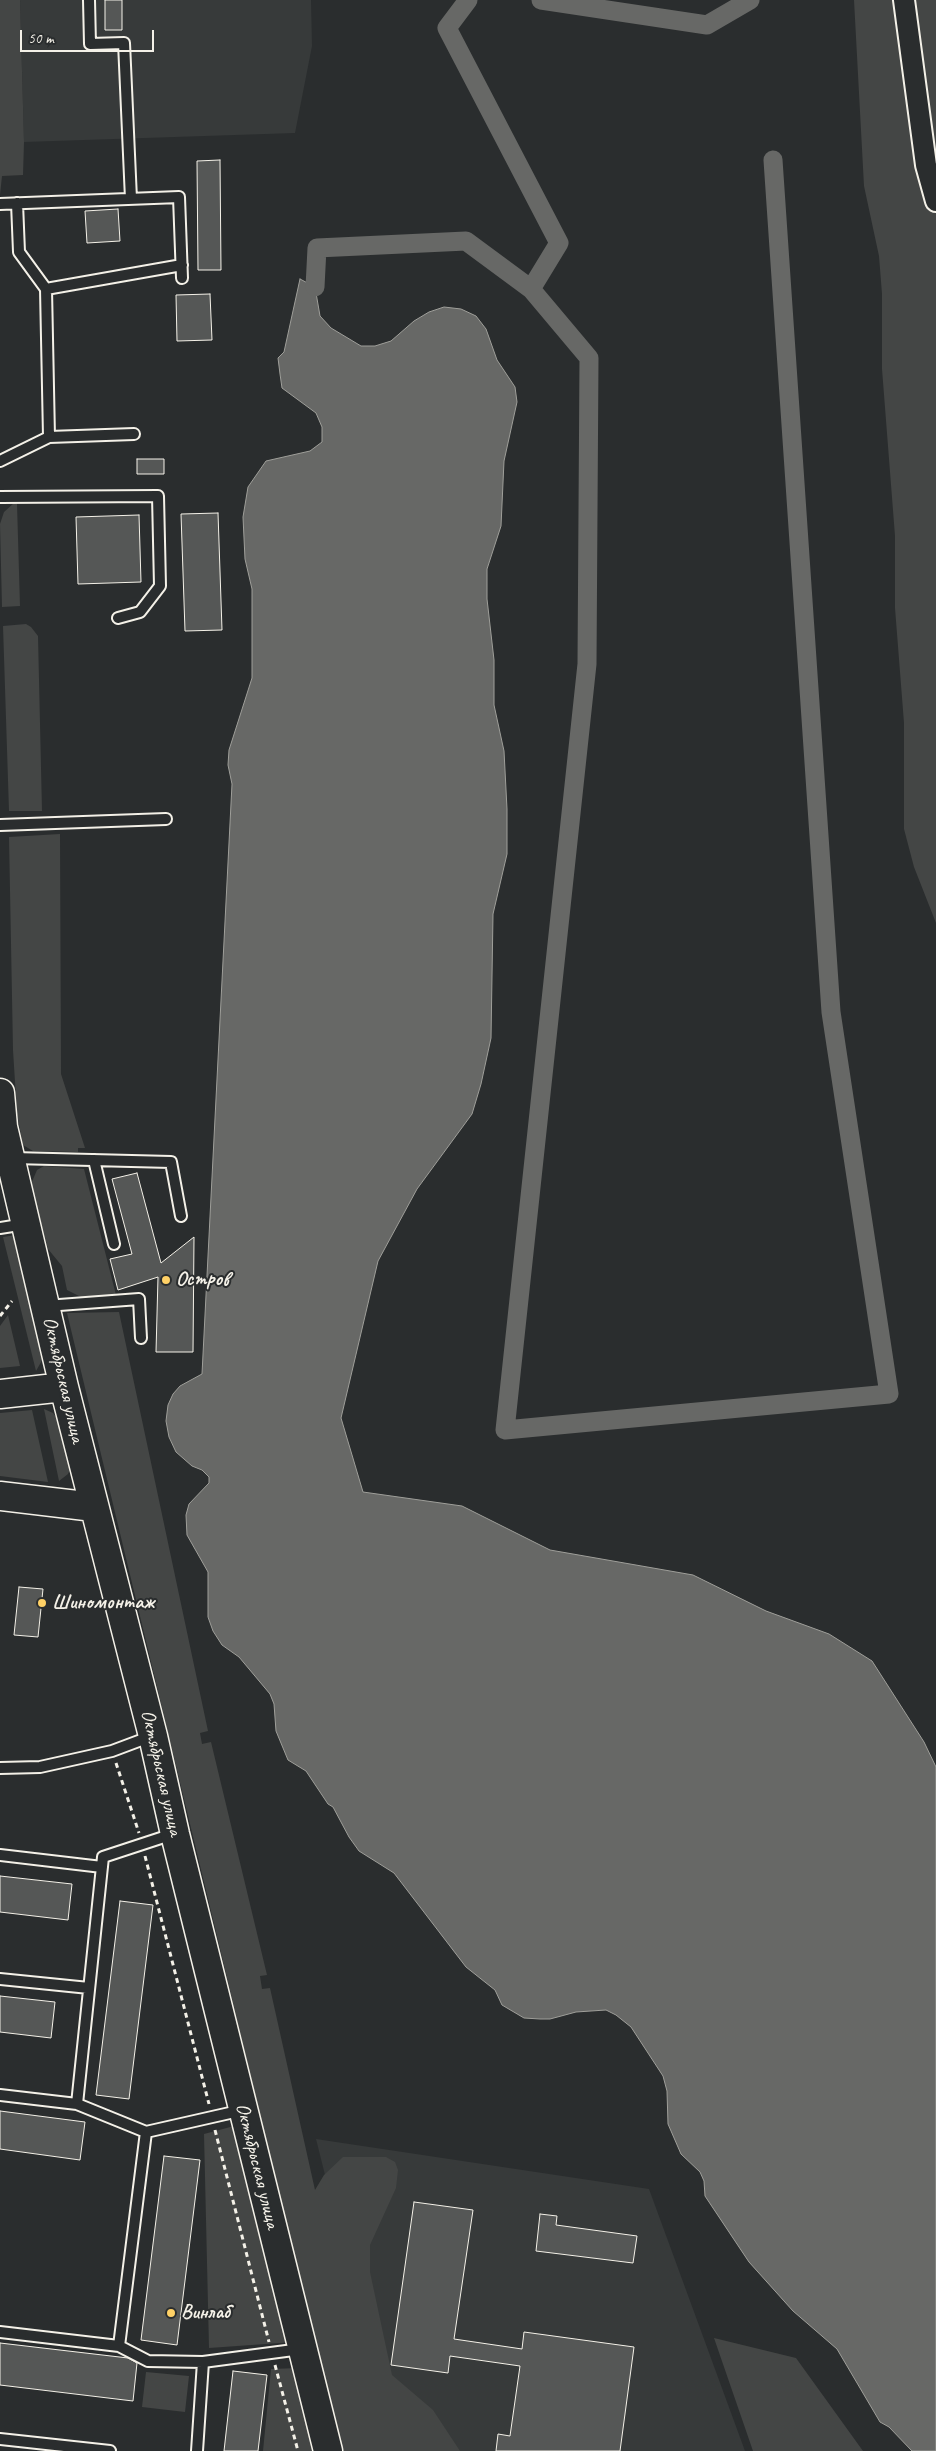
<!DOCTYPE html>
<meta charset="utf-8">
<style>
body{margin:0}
#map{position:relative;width:936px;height:2451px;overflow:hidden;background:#2a2d2e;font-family:Caveat,sans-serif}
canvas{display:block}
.scale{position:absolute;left:20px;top:30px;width:134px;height:22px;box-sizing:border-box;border:2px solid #f4f1e8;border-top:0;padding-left:6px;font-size:15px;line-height:18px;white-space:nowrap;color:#f4f1e8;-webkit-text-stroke:4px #2a2d2e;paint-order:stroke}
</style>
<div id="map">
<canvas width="936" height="2451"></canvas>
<div class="scale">50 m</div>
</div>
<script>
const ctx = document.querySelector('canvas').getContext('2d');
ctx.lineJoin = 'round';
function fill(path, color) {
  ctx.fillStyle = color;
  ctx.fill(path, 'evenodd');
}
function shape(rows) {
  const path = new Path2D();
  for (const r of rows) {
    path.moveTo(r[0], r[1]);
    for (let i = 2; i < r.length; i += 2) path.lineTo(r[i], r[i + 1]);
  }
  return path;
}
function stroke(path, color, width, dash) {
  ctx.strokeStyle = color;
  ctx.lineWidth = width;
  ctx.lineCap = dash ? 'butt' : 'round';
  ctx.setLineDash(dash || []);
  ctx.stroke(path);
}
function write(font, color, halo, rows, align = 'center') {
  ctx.font = font + ' Caveat,sans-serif';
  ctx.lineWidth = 4;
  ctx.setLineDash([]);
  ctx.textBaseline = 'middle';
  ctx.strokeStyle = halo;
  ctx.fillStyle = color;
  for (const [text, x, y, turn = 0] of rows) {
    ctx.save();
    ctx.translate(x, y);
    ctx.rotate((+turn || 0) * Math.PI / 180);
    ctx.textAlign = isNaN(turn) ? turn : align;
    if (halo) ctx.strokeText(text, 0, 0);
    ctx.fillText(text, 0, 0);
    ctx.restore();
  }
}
const built = shape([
 [20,0,311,0,312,46,295,133,24,142],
 [316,2139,649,2189,745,2451,394,2451]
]);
const green = shape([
 [0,0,20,0,24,142,23,175,2,176,0,195],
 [854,0,936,0,936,923,914,867,904,829,904,723,895,608,895,536,882,369,882,294,879,256,864,186],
 [14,503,17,504,20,606,2,607,0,524,4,512],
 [26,624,31,627,38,636,42,811,9,811,3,626],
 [60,834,61,1074,85,1148,78,1148,78,1152,33,1151,23,1145,17,1114,13,1050,9,837],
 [44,1166,84,1169,116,1295,81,1297,67,1290,62,1266,48,1249,31,1184,37,1170],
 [16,1235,45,1355,36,1371,3,1237],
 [119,1312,208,1731,200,1733,202,1744,211,1742,267,1975,260,1976,262,1989,270,1988,315,2190,324,2175,343,2157,386,2157,395,2162,398,2170,396,2188,370,2245,370,2272,392,2375,433,2410,460,2451,341,2451,67,1313],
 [8,1315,20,1366,0,1368,0,1326],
 [44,1409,53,1413,61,1423,72,1465,68,1474,59,1481],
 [32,1410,48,1482,0,1476,0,1413],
 [238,2125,294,2342,209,2348,204,2134],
 [714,2338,796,2358,863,2451,753,2451],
 [299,2368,321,2451,263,2451,271,2369],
 [146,2372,189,2376,185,2412,142,2407]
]);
const water = shape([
 [300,279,315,287,320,316,331,328,361,346,375,346,391,341,414,321,429,312,444,307,461,309,476,316,486,329,497,360,515,387,517,402,504,461,501,526,487,569,487,599,494,660,494,705,504,751,507,809,507,854,493,914,491,1038,481,1084,472,1114,417,1189,378,1261,341,1418,363,1492,462,1506,550,1550,693,1575,766,1611,829,1634,872,1661,924,1742,936,1767,936,2451,912,2451,889,2427,880,2422,837,2349,793,2311,749,2262,705,2196,704,2181,700,2172,681,2154,668,2124,667,2091,663,2076,631,2027,616,2015,606,2010,576,2012,550,2019,540,2019,524,2018,502,2005,495,1990,466,1967,394,1873,359,1851,349,1837,333,1807,328,1804,306,1771,288,1760,276,1731,274,1704,270,1694,239,1657,222,1645,213,1631,208,1617,208,1572,187,1535,186,1515,189,1504,209,1483,209,1477,202,1470,192,1466,176,1452,169,1437,166,1421,168,1405,173,1394,180,1386,202,1374,232,784,228,765,229,750,252,678,252,589,245,559,243,517,248,487,266,461,310,451,322,442,322,427,316,413,282,388,280,374,278,358,284,352,300,279]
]);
const canal = shape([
 [541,0,707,25,750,0],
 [315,287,317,248,466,241,531,289,559,243,447,28,468,0],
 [531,289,589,358,587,664,505,1430,889,1394,831,1012,773,160]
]);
const building = shape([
 [105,0,122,0,122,30,105,30,105,0],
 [220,160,221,270,198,270,197,161,220,160],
 [118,209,120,241,87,243,85,211,118,209],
 [210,294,212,340,177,341,176,295,210,294],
 [137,459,164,459,164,474,137,474,137,459],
 [218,513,222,630,185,631,181,514,218,513],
 [139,515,141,582,78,584,76,517,139,515],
 [137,1173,161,1263,194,1237,193,1352,156,1352,158,1277,118,1290,110,1259,132,1254,112,1179,137,1173],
 [19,1587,43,1589,38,1637,14,1635,19,1587],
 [0,1876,72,1884,68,1920,0,1912,0,1876],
 [120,1901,153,1905,129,2099,96,2095,120,1901],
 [0,1996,55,2002,51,2038,0,2032,0,1996],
 [0,2111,85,2122,80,2160,0,2149,0,2111],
 [164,2156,200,2160,177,2345,141,2340,164,2156],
 [414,2202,473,2210,454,2339,522,2349,524,2332,634,2347,620,2451,496,2451,498,2434,510,2436,520,2366,450,2356,448,2373,391,2365,414,2202],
 [540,2214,557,2216,556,2225,637,2236,633,2263,536,2251,540,2214],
 [0,2343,128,2358,137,2363,133,2401,0,2385,0,2343],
 [233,2371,267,2375,258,2451,224,2451,233,2371]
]);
const path = shape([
 [0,1316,12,1301],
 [116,1763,139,1833],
 [145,1856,209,2104],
 [215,2130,269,2342],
 [275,2365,298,2451]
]);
const lane = shape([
 [89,0,90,44,124,43,131,199],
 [0,204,179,197,182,278],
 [46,289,182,265],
 [49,437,134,434],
 [0,461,49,437,46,289,19,252,17,203],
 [0,497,158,496,160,586,140,612,118,618],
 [0,825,166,819],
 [13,1158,171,1162,181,1216],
 [94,1160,114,1244],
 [0,1228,25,1224],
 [46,1306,139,1299,141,1338],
 [0,1768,40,1767,112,1751,152,1736],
 [0,1855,102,1867],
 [0,1979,89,1988],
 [0,2095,77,2104,146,2132,243,2110],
 [77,2104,103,1857,173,1834],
 [0,2332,119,2346,148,2361,203,2362,301,2349],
 [119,2346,146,2132],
 [0,2439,110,2451],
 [197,2451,203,2362]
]);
const street = shape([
 [904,0,926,165,936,201]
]);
const secondary = shape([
 [0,1093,3,1127,64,1387,153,1736,175,1834,328,2451],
 [0,1394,64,1387],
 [0,1496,94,1507]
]);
const markers = [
 [166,1280,5,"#ffd166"],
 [42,1603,5,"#ffd166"],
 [171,2313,5,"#ffd166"]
];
const poiNames = [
 ["Остров",176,1280],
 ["Шиномонтаж",52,1603],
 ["Винлаб",181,2313]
];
const streetNames = [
 ["Октябрьская улица",63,1380,77],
 ["Октябрьская улица",161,1773,77],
 ["Октябрьская улица",257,2166,76]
];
fill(built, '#373a3a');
fill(green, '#444645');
fill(water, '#676866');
stroke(water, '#9f9f9a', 1);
stroke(canal, '#676866', 19);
fill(building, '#555756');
stroke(building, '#f4f1e8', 1);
stroke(lane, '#f4f1e8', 14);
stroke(street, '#f4f1e8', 24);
stroke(secondary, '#f4f1e8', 31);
stroke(path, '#f4f1e8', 3, [5, 4]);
stroke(lane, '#2a2d2e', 10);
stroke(street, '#2a2d2e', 20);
stroke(secondary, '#2a2d2e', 28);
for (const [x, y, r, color] of markers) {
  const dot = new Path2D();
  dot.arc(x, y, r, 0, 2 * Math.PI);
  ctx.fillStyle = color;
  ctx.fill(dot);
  stroke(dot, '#2a2d2e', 2);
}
write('bold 20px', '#f4f1e8', '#2a2d2e', poiNames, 'left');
write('20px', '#f4f1e8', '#2a2d2e', streetNames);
</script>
